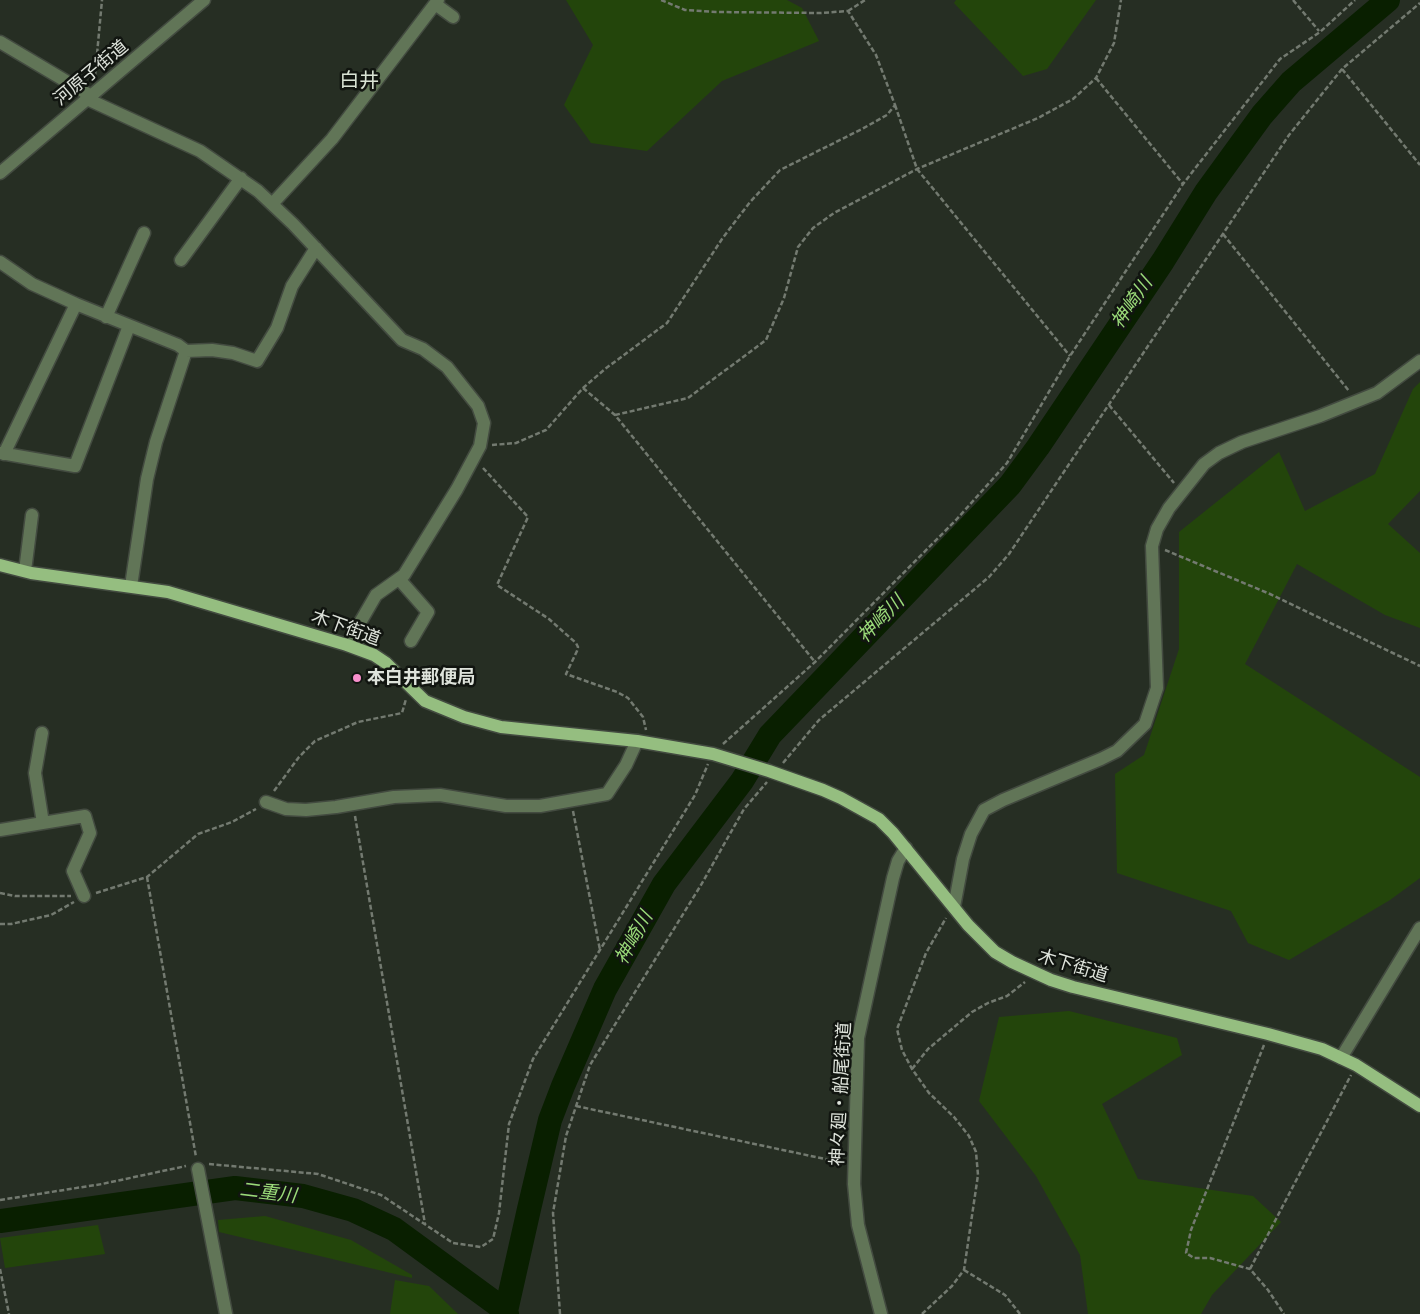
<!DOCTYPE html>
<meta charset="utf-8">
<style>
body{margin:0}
canvas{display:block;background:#262e23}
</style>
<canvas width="1420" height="1314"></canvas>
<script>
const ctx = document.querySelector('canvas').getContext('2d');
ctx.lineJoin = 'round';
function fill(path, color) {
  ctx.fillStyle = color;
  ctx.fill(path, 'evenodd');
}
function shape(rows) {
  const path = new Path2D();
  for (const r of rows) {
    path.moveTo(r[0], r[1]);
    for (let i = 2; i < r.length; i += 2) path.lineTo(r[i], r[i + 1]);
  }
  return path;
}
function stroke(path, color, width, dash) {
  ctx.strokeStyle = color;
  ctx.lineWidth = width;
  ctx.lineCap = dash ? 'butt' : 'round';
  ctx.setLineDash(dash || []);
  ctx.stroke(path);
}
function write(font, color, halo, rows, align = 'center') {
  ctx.font = font + ' "Alegreya Sans","Noto Sans JP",sans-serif';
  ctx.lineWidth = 5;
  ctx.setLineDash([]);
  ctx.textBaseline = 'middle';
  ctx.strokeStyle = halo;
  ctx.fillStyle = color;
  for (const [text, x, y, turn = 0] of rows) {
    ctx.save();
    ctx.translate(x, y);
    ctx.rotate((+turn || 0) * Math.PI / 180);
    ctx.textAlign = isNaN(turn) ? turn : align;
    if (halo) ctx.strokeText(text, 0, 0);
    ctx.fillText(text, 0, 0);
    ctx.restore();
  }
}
const green = shape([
 [566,0,787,0,802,8,819,41,722,81,647,151,591,143,564,105,593,45],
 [956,0,1096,0,1047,69,1023,76,954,3],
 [1420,382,1420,491,1388,524,1420,553,1420,628,1385,615,1297,564,1245,664,1420,777,1420,878,1390,900,1289,960,1248,943,1231,911,1117,873,1115,774,1144,755,1179,649,1179,532,1279,452,1305,511,1375,474,1413,389],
 [1069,1011,1177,1038,1182,1055,1102,1104,1138,1179,1253,1196,1281,1222,1212,1295,1201,1314,1088,1314,1080,1255,1036,1176,979,1101,999,1017],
 [265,1216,351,1240,412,1275,412,1278,219,1232,218,1220],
 [98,1225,105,1254,5,1268,0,1238],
 [395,1280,429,1286,458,1314,390,1314]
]);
const river = shape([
 [0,1221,235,1188,303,1196,353,1210,394,1229,506,1311],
 [507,1314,506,1311,529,1209,550,1120,563,1086,605,989,664,884,742,781,770,735,1010,485,1038,447,1163,261,1206,192,1262,115,1291,82,1388,0]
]);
const path = shape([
 [1293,0,1319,31],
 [848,11,865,0],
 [1342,69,1420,165],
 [95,76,102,0],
 [1096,78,1183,184],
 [895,105,917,169,1070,356],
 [1223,234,1349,391],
 [583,388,615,415,815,662],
 [1109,405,1174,483],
 [615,415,688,398,766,340,784,298,798,247,813,228,834,213,917,169,1038,118,1073,99,1096,78,1114,43,1121,0],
 [492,445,516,443,546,430,583,388,605,369,667,323,722,239,750,202,780,170,862,129,887,115,895,105,876,55,848,11,821,13,716,12,685,10,661,0],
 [483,468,528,517,497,585,549,619,576,643,578,647,577,651,566,674,617,692,628,698,643,717,646,730],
 [1165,550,1270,594,1420,666],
 [723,744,815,662,956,520,1007,463,1070,356,1183,184,1280,59,1320,32,1355,0],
 [783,763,819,720,989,577,1009,554,1289,135,1342,69,1420,3],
 [274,791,299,757,315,741,358,722,402,713,406,699],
 [573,811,600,950],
 [355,816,425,1224],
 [147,877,196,1157],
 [0,893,15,896,71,896],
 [96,893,147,877,198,834,232,822,256,809],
 [0,924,11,924,51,915,74,902],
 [1264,1045,1191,1230,1186,1253,1194,1258,1210,1258,1250,1269,1268,1290,1284,1314],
 [912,1069,928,1049,972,1012,988,1003,1007,996,1025,982],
 [576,1106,844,1163],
 [209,1164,318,1174,381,1195,453,1243,481,1247,493,1239,499,1213,509,1124,533,1059,695,795,708,764],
 [0,1200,102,1184,186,1166],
 [0,1269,9,1314],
 [1250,1269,1351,1075],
 [964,1270,1005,1295,1020,1314],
 [560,1314,553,1213,566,1136,590,1065,701,885,744,809,767,782],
 [922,1314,952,1286,964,1270,978,1175,976,1152,969,1136,954,1117,929,1093,912,1069,902,1050,897,1029,926,953,946,918]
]);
const minor = shape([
 [435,4,453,17],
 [0,42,91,96],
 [87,99,200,151,258,191,293,224,402,340,423,349,447,367,478,406,484,423,480,446,457,489,404,575,376,595,347,645],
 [0,173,204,0],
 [273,203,332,139,438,0],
 [181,260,241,178],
 [0,262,32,284,76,304,178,345,186,351,212,350,233,353,257,361,277,328,292,286,316,248],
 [106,317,144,233],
 [0,453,75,466,129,326],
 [4,454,76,304],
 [25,571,32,515],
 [399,579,428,612,411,641],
 [131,586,147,479,156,442,186,351],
 [42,733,35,773,43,823],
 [266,802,286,809,306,810,336,807,394,797,440,795,506,806,540,806,607,794,626,765,637,741],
 [0,830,85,816,90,833,73,871,84,896],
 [954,907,963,859,971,834,984,810,1003,800,1101,759,1117,751,1145,724,1157,688,1152,546,1157,529,1169,508,1204,464,1219,453,1242,442,1320,416,1377,393,1420,361],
 [1341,1058,1420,928],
 [198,1169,226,1314],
 [881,1314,858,1225,854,1184,858,1038,893,878,898,861,906,848]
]);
const major = shape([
 [0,565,31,573,168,592,347,645,374,655,386,663,425,701,464,717,501,727,637,741,713,754,769,771,823,790,841,798,879,819,893,833,968,925,995,952,1012,962,1051,980,1073,987,1268,1034,1322,1049,1356,1065,1420,1106]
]);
const markers = [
 [357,678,5,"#f890cc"]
];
const streetNames = [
 ["河原子街道",91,73,-40],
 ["木下街道",346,628,20],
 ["木下街道",1073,966,17],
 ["神々廻・船尾街道",841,1094,-87]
];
const poiNames = [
 ["本白井郵便局",367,678]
];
const waterNames = [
 ["神崎川",1132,303,-56],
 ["神崎川",881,619,-46],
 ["神崎川",634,938,-61],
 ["二重川",268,1193,7]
];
const quarterNames = [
 ["白井",359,81]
];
fill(green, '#23450b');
stroke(river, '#091f00', 24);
stroke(minor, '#434b40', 15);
stroke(major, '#434b40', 15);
stroke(path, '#737a70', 2.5, [5, 2.5]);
stroke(minor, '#617557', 12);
stroke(major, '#95be80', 12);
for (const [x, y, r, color] of markers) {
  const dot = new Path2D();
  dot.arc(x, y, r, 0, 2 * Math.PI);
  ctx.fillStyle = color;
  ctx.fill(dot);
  stroke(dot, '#111510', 2);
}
write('18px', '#dee3db', '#111510', streetNames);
write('bold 18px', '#dee3db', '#111510', poiNames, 'left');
write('italic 19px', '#9ada79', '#111510', waterNames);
write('20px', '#d9e3d4', '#111510', quarterNames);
</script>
